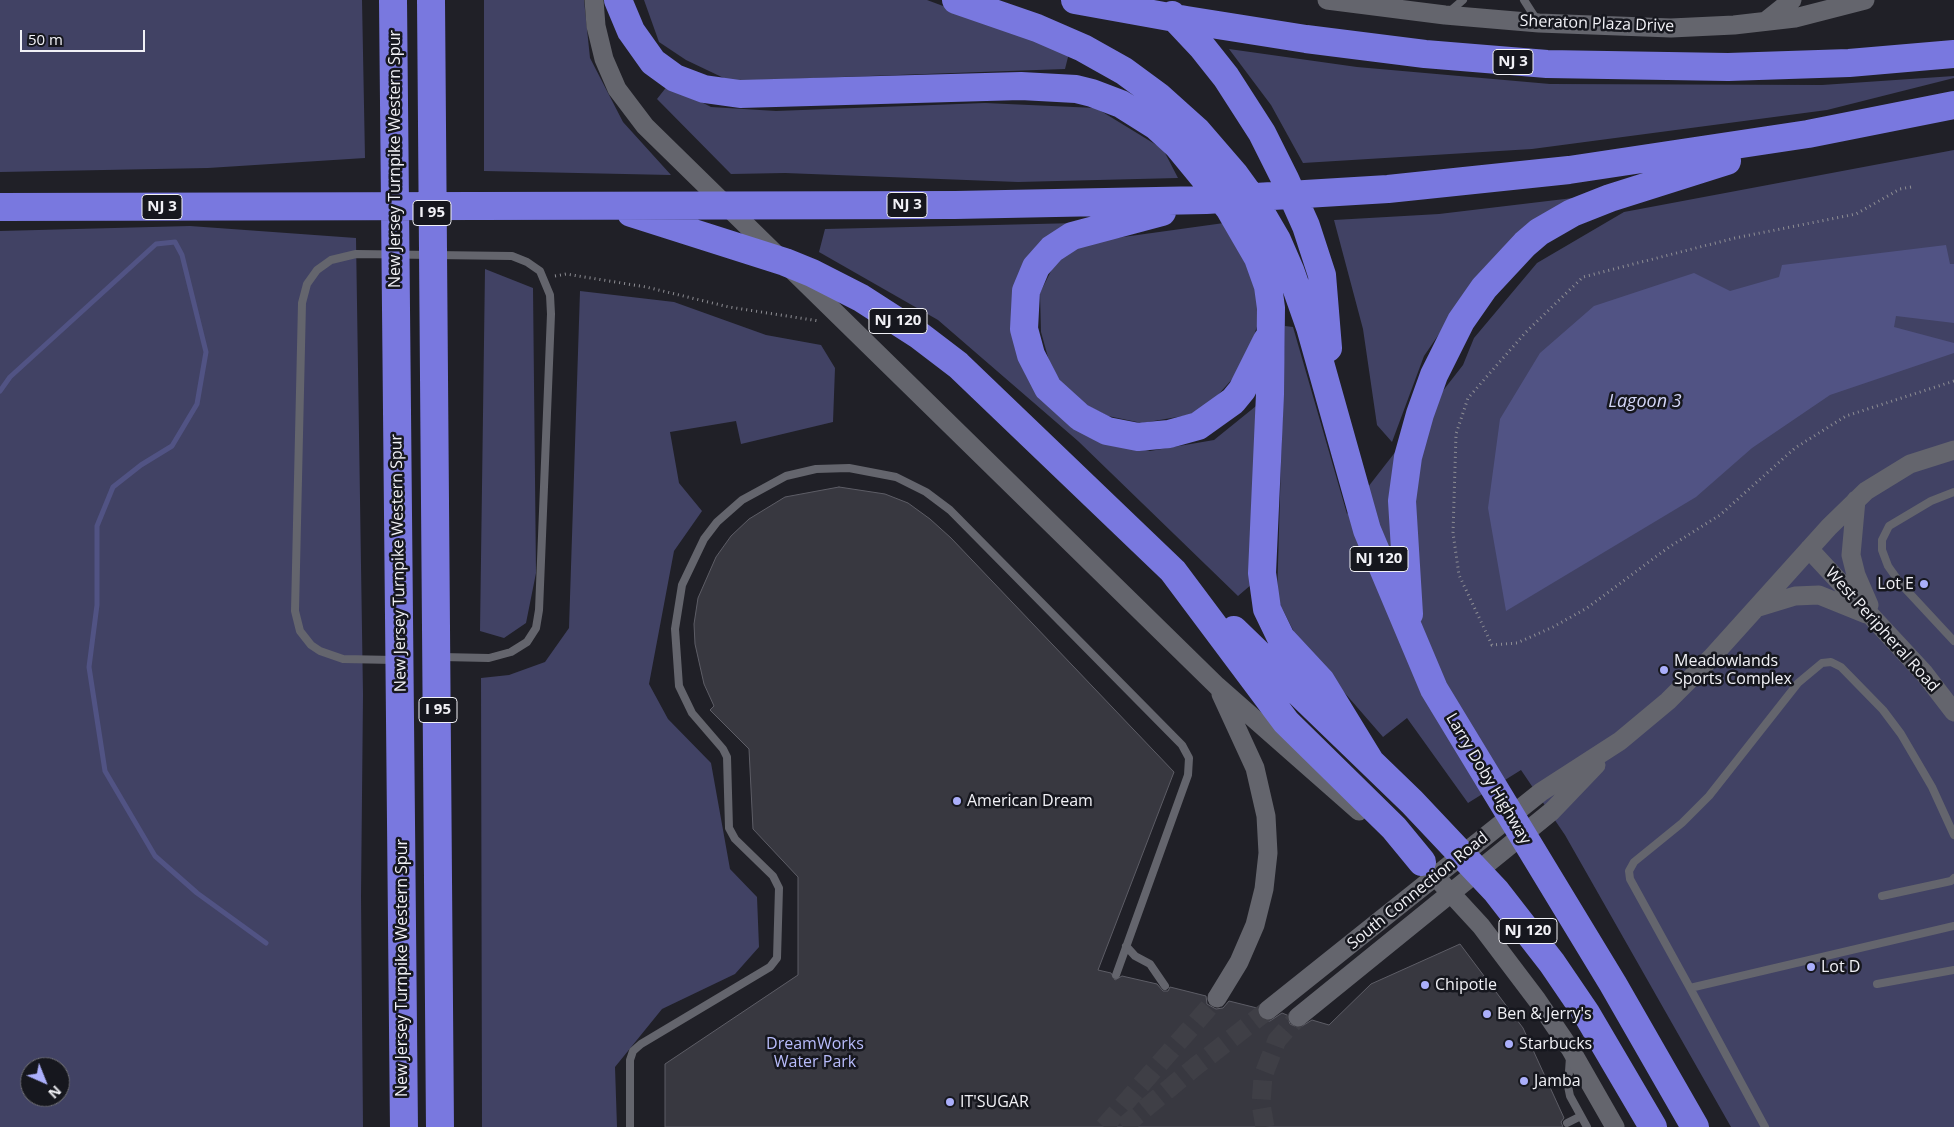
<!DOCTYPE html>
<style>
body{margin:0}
#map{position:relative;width:1954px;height:1127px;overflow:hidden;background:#202027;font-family:"Open Sans",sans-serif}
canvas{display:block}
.north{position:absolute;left:20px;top:1057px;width:50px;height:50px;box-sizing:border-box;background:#16171e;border:1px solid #6e6e74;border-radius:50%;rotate:136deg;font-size:14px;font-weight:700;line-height:20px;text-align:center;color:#f1f1f6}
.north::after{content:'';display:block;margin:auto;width:18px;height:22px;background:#abaffb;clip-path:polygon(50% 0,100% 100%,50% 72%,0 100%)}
.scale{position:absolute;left:20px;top:30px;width:125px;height:22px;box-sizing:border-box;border:2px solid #f1f1f6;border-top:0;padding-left:6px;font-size:15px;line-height:18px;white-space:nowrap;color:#f1f1f6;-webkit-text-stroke:4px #16171e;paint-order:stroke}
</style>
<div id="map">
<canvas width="1954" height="1127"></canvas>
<div class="north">N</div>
<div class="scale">50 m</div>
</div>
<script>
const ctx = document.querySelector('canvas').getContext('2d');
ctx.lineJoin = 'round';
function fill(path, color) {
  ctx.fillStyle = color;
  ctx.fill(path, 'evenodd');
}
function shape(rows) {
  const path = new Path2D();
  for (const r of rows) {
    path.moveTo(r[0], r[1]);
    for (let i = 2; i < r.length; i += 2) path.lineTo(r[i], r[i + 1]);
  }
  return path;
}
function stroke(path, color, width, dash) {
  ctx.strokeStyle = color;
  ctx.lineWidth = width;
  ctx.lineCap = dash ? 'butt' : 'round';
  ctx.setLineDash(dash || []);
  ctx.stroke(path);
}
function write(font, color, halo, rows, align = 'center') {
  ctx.font = font + ' "Open Sans",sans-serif';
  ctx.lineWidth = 5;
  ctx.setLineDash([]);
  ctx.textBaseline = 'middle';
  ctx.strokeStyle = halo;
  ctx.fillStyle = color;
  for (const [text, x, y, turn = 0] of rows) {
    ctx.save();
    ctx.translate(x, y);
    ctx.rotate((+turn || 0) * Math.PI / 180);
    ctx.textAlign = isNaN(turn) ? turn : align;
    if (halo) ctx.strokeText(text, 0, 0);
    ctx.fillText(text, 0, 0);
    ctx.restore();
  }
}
const green = shape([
 [0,0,362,0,365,158,208,168,0,172],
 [484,0,584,0,590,58,623,122,671,175,484,171],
 [644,0,927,0,1069,53,1065,69,730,81,686,60,659,42],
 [1229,49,1357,67,1550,84,1822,85,1954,76,1954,78,1827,110,1532,149,1303,163,1271,105],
 [668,85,711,107,776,111,985,103,1096,108,1163,149,1178,178,1018,182,785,173,731,174,657,99],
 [1954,150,1954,1127,1731,1127,1565,835,1521,770,1468,803,1407,718,1383,737,1297,638,1277,598,1285,326,1293,327,1347,514,1463,365,1474,338,1537,263,1624,212],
 [1573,198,1484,268,1424,356,1392,442,1377,425,1363,329,1334,220,1439,214],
 [1078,223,1049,240,1018,354,1109,442,1150,451,1214,440,1261,402,1252,584,1238,596,1078,441,938,320,819,252,825,229],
 [1224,223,1255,277,1262,312,1243,367,1208,406,1189,415,1142,423,1108,416,1083,403,1064,386,1051,368,1041,332,1040,293,1054,265,1065,255,1087,242],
 [190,226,356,238,363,695,361,896,363,1127,0,1127,0,231],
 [30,1067,60,1067,60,1097,30,1097],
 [485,269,533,288,536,573,526,623,504,638,480,631],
 [580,291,674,302,766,335,821,345,835,368,833,422,741,444,736,421,670,432,679,483,702,511,674,551,649,684,668,719,711,763,730,869,757,897,759,947,735,974,662,1009,615,1067,617,1127,482,1127,481,678,509,675,545,662,569,628]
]);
const water = shape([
 [1946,245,1950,264,1954,264,1954,323,1896,316,1894,327,1954,343,1954,353,1830,395,1752,448,1696,497,1506,611,1488,508,1500,419,1540,353,1594,306,1694,273,1730,291,1779,277,1782,265]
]);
const stream = shape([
 [0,391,10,377,156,244,175,242,182,255,206,352,197,404,172,446,141,465,113,487,97,526,97,605,89,667,105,771,155,856,197,893,266,943]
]);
const building = shape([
 [839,487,885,494,908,503,930,519,951,538,1174,772,1098,970,1111,973,1115,980,1122,976,1157,984,1163,991,1168,991,1170,987,1206,996,1207,1004,1216,1009,1223,1008,1229,1001,1257,1008,1259,1017,1264,1021,1270,1021,1282,1013,1287,1015,1290,1024,1299,1028,1312,1020,1329,1025,1371,984,1460,944,1523,1028,1564,1118,1561,1122,1563,1127,665,1127,665,1064,798,975,798,877,753,829,749,749,710,710,714,706,704,684,695,644,694,624,698,598,716,557,731,536,749,519,785,497,839,487]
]);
const tertiaryTunnel = shape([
 [1104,1127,1217,998],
 [1123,1127,1196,1066,1268,1010],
 [1265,1127,1261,1104,1263,1076,1277,1040,1298,1017]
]);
const path = shape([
 [1911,187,1900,189,1856,214,1735,238,1583,277,1526,332,1468,398,1456,434,1453,533,1459,575,1492,645,1517,643,1553,627,1587,608,1669,547,1720,515,1795,448,1846,416,1954,381],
 [555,276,566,274,646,287,729,307,819,321]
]);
const service = shape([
 [1524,0,1538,22],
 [1449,12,1463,0],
 [1954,492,1931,501,1889,526,1882,540,1882,550,1888,566,1900,583,1954,641],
 [395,660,343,659,320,651,311,645,300,631,295,611,302,303,307,284,317,270,331,260,356,254,512,256,527,262,540,271,550,295,551,314,539,610,536,628,527,642,511,652,489,658,442,657],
 [1954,835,1932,787,1901,734,1883,710,1841,667,1831,662,1822,663,1798,683,1709,796,1682,823,1634,862,1629,871,1630,879,1690,988,1954,926],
 [1882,896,1951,881,1954,878],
 [1126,946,1135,956,1150,964,1165,986],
 [1877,984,1954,970],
 [1690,988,1765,1127],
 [1570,1057,1568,1086,1570,1096,1587,1127],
 [1567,1123,1581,1116],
 [630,1127,630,1060,633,1051,641,1044,770,967,777,958,779,888,773,876,735,839,729,828,727,757,723,749,692,713,679,686,675,629,682,585,704,539,717,522,742,500,786,476,816,469,849,468,896,477,926,492,950,510,1182,745,1189,758,1188,775,1116,975]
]);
const tertiary = shape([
 [594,0,596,26,604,59,617,89,645,126,1217,686,1359,811],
 [1327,0,1445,15,1539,23,1671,28,1734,25,1795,18,1865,0],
 [1766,21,1792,0],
 [1856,500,1851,555,1856,575,1869,605],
 [1809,549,1924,673,1954,712],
 [1759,607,1795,596,1819,595,1866,614],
 [1413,855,1422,862,1481,926,1537,1000,1571,1050,1615,1127],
 [1217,998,1239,962,1255,925,1264,889,1268,853,1266,816,1255,768,1221,694],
 [1268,1010,1541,792,1620,741,1668,701,1711,658,1829,527,1866,491,1910,464,1954,450],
 [1298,1017,1552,811,1596,765]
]);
const motorway = shape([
 [393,0,404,1127],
 [431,0,440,1127],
 [618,0,631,31,653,62,675,78,704,89,740,94,1021,86,1076,89,1092,93,1121,104,1156,126,1178,146,1229,208,1258,258,1268,286,1271,308,1270,394,1262,573,1267,609,1281,638,1321,681,1370,761],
 [956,0,1037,28,1083,48,1124,71,1158,96,1197,131,1235,175,1256,204,1277,240,1290,270,1310,327,1367,530,1434,689,1613,984,1695,1127],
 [1075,0,1186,20,1306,39,1425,54,1547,64,1728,67,1849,63,1954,54],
 [1172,15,1203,48,1226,77,1262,133,1285,179,1306,226,1322,275,1328,348],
 [0,207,955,205,1206,200,1388,189,1569,170,1808,134,1954,105],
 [1162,212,1072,236,1052,249,1036,267,1026,291,1024,329,1031,355,1048,388,1080,417,1107,431,1138,437,1169,434,1198,426,1233,401,1242,390,1267,340],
 [631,213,785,262,812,273,861,298,920,336,958,365,1173,571,1286,722,1394,828,1422,862],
 [1409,614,1402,501,1408,457,1420,414,1434,375,1461,321,1484,288,1525,244,1539,232,1572,213,1610,198,1727,161],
 [1234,630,1412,802,1496,891,1552,963,1586,1013,1653,1127]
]);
const markers = [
 [1924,584,5,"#abaffb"],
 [1664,670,5,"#abaffb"],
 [957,801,5,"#abaffb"],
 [1811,967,5,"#abaffb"],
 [1425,985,5,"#abaffb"],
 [1487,1014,5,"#abaffb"],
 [1509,1044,5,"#abaffb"],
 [1524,1081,5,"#abaffb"],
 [950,1102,5,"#abaffb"]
];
const shields = [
 [1513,62,40],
 [907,205,40],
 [162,207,40],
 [432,213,38],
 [898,321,58],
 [1379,559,58],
 [438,710,38],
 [1528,931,58]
];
const shieldNames = [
 ["NJ 3",1513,62],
 ["NJ 3",907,205],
 ["NJ 3",162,207],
 ["I 95",432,213],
 ["NJ 120",898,321],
 ["NJ 120",1379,559],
 ["I 95",438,710],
 ["NJ 120",1528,931]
];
const streetNames = [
 ["Sheraton Plaza Drive",1597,24,2],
 ["New Jersey Turnpike Western Spur",395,159,-90],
 ["New Jersey Turnpike Western Spur",399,563,-91],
 ["West Peripheral Road",1882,630,48],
 ["Larry Doby Highway",1488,779,59],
 ["South Connection Road",1418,891,-39],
 ["New Jersey Turnpike Western Spur",402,968,-90]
];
const poiNames = [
 ["Lot E",1914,584,"right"],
 ["Meadowlands",1674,661],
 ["Sports Complex",1674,679],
 ["American Dream",967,801],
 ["Lot D",1821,967],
 ["Chipotle",1435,985],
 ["Ben & Jerry's",1497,1014],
 ["Starbucks",1519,1044],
 ["Jamba",1534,1081],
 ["IT'SUGAR",960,1102]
];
const parkNames = [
 ["DreamWorks",815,1044],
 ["Water Park",815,1062]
];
const waterNames = [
 ["Lagoon 3",1645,402]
];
fill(green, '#414264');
fill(water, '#515384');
stroke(stream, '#515384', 5);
fill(building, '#383840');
stroke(building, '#5d5d66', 1);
stroke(tertiaryTunnel, '#3f3f46', 19, [19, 9]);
stroke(path, '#8e8e94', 3, [1, 4]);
stroke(service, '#64656d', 8);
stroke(tertiary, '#64656d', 19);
stroke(motorway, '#7978df', 28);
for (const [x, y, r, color] of markers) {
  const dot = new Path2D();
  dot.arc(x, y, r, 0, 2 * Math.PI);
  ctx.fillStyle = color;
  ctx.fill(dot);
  stroke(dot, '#16171e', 2);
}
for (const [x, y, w] of shields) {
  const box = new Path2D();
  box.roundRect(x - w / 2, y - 12.5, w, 25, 4);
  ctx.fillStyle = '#16171e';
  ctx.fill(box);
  stroke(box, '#f1f1f6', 1);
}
write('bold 15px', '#f1f1f6', null, shieldNames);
write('16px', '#f1f1f6', '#16171e', streetNames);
write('16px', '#f1f1f6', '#16171e', poiNames, 'left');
write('16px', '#b8bcfb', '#16171e', parkNames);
write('italic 18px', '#d4d6f7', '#16171e', waterNames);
</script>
